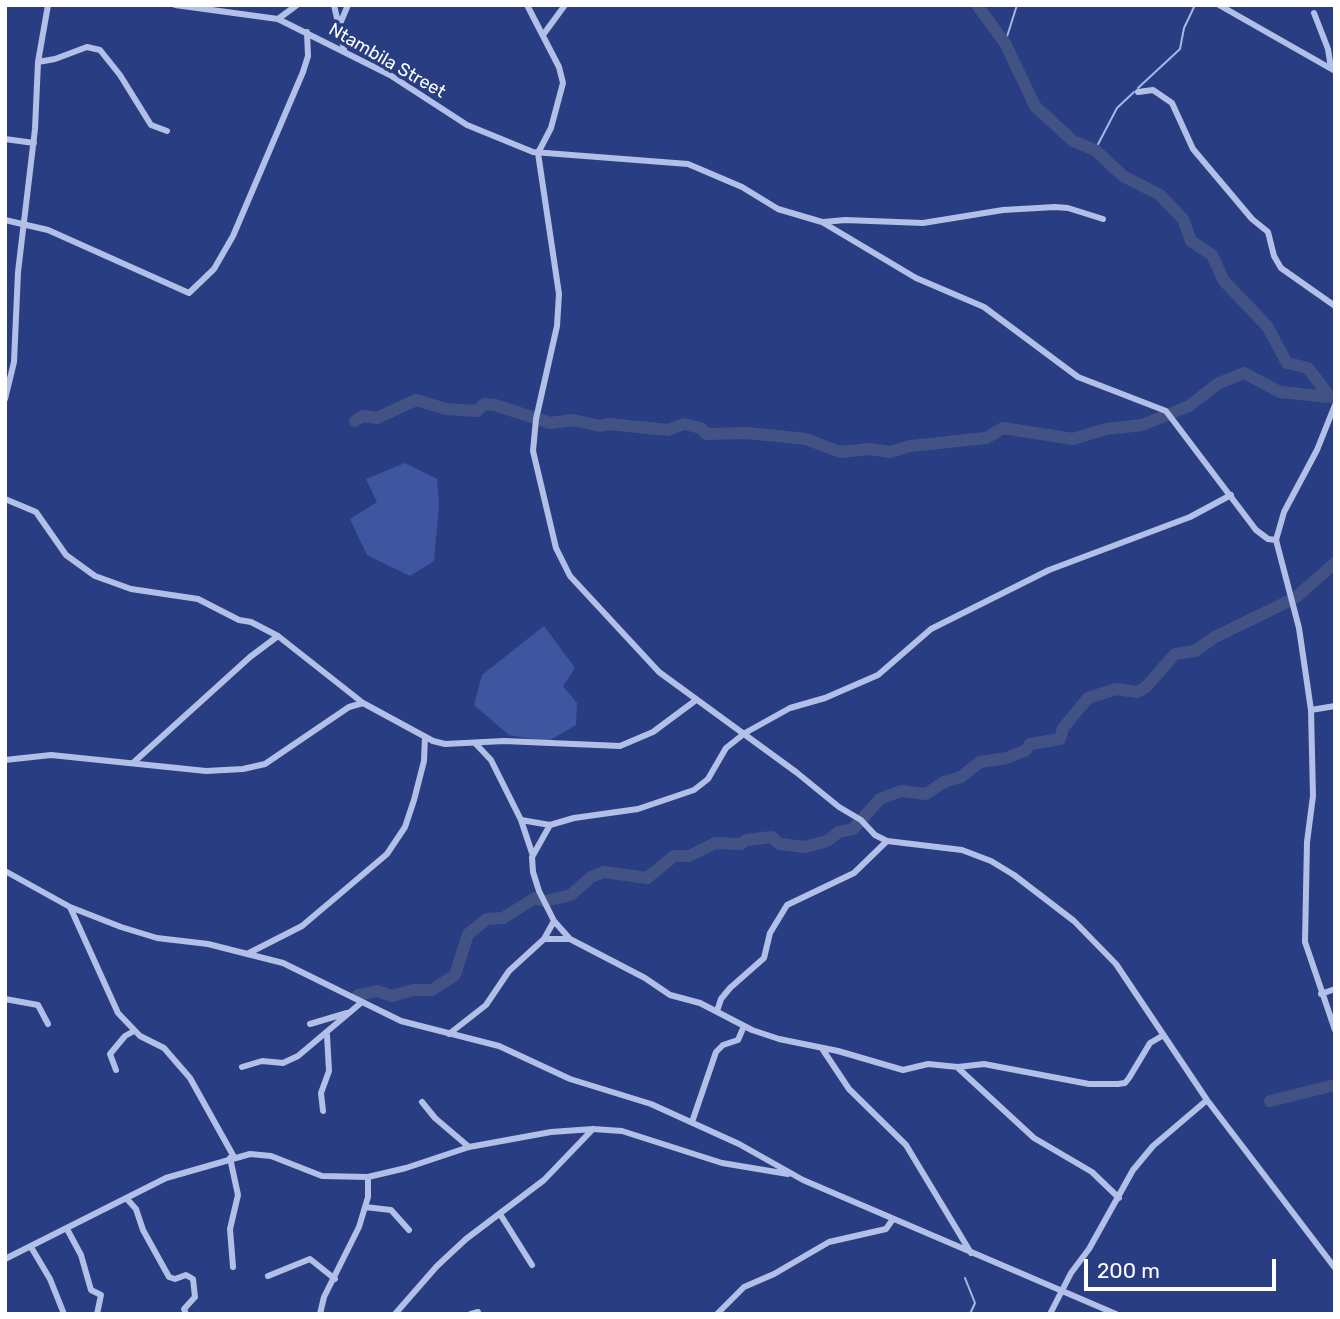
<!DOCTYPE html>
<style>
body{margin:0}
#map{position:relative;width:1340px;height:1319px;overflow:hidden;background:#293e82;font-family:Rubik,sans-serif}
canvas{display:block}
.frame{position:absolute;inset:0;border:7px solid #fff;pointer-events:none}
.scale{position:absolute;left:1084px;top:1259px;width:192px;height:32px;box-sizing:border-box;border:4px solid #fff;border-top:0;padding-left:9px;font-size:21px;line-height:24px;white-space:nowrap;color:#fff;-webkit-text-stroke:5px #293e82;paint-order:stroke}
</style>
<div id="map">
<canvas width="1340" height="1319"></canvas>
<div class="frame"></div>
<div class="scale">200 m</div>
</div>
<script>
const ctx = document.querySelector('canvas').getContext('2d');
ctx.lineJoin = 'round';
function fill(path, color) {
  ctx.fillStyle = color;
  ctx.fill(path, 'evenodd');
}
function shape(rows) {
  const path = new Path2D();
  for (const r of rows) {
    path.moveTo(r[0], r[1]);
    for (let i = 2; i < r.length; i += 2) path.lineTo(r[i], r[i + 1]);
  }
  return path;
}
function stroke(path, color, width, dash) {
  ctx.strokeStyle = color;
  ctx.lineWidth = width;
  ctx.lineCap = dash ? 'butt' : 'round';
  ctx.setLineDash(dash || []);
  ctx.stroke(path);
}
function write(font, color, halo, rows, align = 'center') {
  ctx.font = font + ' Rubik,sans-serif';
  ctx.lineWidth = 7;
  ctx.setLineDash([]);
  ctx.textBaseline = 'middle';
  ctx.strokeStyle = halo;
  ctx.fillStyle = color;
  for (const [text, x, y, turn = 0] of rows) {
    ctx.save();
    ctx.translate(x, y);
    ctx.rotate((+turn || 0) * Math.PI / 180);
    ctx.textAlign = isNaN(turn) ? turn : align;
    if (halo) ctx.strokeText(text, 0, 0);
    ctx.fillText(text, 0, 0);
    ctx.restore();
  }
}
const green = shape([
 [405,463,437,479,439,505,434,561,410,576,367,555,350,519,377,502,366,479],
 [544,626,575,668,563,686,577,703,576,725,547,742,509,735,474,705,482,675]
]);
const stream = shape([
 [1005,43,1017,5],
 [1138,88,1180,49,1184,28,1195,5],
 [1095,150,1117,108,1134,92],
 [965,1278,975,1303,970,1314]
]);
const river = shape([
 [977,5,1005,43,1035,106,1073,141,1095,150,1123,176,1160,195,1183,219,1191,241,1212,255,1224,281,1267,326,1287,363,1308,368,1330,397],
 [355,421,363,416,377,418,416,400,446,409,477,411,484,404,495,405,550,423,573,420,600,426,608,424,668,430,684,424,701,428,706,434,747,433,806,439,840,452,870,449,890,452,910,446,986,438,1003,428,1073,439,1106,429,1142,425,1189,406,1219,383,1244,373,1280,392,1330,397],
 [1295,598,1335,563],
 [358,995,377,991,392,996,413,990,432,990,455,975,468,934,487,919,503,918,535,898,545,901,571,895,591,877,604,872,647,878,674,856,689,856,715,843,741,844,746,840,772,837,779,844,805,847,827,841,839,832,853,829,880,799,901,791,926,794,944,782,961,777,980,762,1007,758,1026,750,1030,744,1060,739,1063,728,1088,698,1116,689,1137,692,1146,687,1175,654,1195,651,1215,637,1287,602],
 [1270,1101,1335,1085]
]);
const minor = shape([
 [175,5,278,19,390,75,467,125,533,152,688,164,742,187,778,209,822,222,916,278,984,307,1078,377,1166,411,1256,530,1268,539,1276,540],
 [334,5,344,49],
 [527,5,559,67,563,83,551,128,538,153,559,294,557,326,536,419,533,451,556,548,570,576,659,672,796,772,839,807,861,820,875,835,887,841,962,850,991,861,1014,875,1074,921,1116,964,1207,1100,1335,1268],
 [1219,5,1335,71],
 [1314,13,1328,49,1331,68],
 [278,19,297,5],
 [339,26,348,5],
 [543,35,565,5],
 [38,62,55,59,87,47,100,50,120,75,151,125,167,131],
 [1138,92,1153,90,1172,103,1193,149,1252,219,1268,232,1274,256,1281,268,1335,306],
 [5,139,34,143],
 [5,220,48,230,189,293,214,269,233,236,303,72,308,56,307,32],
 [824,222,845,220,923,223,1003,210,1055,207,1068,208,1103,219],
 [5,399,14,362,18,272,35,129,38,62,48,5],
 [1335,405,1317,450,1284,512,1276,540,1299,628,1311,710,1313,796,1307,842,1305,942,1335,1030],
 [5,499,36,512,66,555,95,576,131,589,198,599,239,620,251,622,278,636,363,703],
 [1311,710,1335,706],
 [475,743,491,760,521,820],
 [5,760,51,755,206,771,243,769,265,764,349,707,363,703,433,741,445,744,504,741,620,746,653,732,696,700],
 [134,762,250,657,278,636],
 [532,853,521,820,550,825],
 [5,871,70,907,121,927,157,938,208,944,283,963,401,1021,499,1046,570,1079,651,1104,739,1144,803,1180,1116,1314],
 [70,907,118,1013,140,1036,164,1048,190,1078,234,1157],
 [544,939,570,939],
 [247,954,302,926,387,854,405,827,414,800,424,761,425,737],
 [1321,994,1335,989],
 [5,999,38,1005,48,1024],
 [717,1011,721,999,730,988,764,958,770,933,787,905,854,873,887,841],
 [310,1024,347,1013],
 [449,1034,486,1005,509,971,544,939,554,921],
 [1162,1036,1150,1043,1129,1078,1125,1083,1118,1084,1089,1084,984,1064,958,1067,928,1064,903,1070,838,1051,779,1039,752,1030,700,1003,670,995,645,978,570,939,554,921,539,891,533,872,532,857,550,825,574,818,638,809,694,790,708,779,726,748,745,733,790,708,825,698,878,675,931,629,1049,570,1190,517,1231,495],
 [823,1050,849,1089,906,1145,971,1253],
 [242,1067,262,1061,283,1063,298,1056,362,1002],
 [958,1068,1034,1138,1092,1172,1119,1198],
 [116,1070,110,1054,125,1036,134,1031],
 [422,1102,435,1118,469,1147],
 [323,1111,321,1093,329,1071,327,1035],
 [692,1122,716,1052,723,1045,738,1040,744,1026],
 [230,1158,238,1195,230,1229,233,1267],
 [127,1199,136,1209,143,1230,169,1277,175,1279,186,1275,193,1279,195,1297,184,1309,186,1314],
 [365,1207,391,1210,409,1230],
 [500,1214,532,1265],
 [67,1229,81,1255,91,1290,101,1295,97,1314],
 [31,1247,50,1279,64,1314],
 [5,1259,166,1178,250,1154,271,1156,322,1176,368,1177,406,1168,469,1147,551,1132,593,1129,622,1131,722,1163,788,1174],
 [268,1276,310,1259,335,1279],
 [320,1314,324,1297,359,1227,368,1197,368,1177],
 [395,1314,437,1266,466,1239,544,1180,593,1129],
 [471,1314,478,1312],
 [717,1314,744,1287,774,1274,829,1242,886,1229,893,1219],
 [1050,1314,1071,1273,1089,1249,1133,1170,1153,1146,1207,1100]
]);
const streetNames = [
 ["Ntambila Street",387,61,30]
];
fill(green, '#3e569f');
stroke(stream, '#a6b7e6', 2);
stroke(river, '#435284', 12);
stroke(minor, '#b2bfe6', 6);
write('18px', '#fff', '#293e82', streetNames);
</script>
